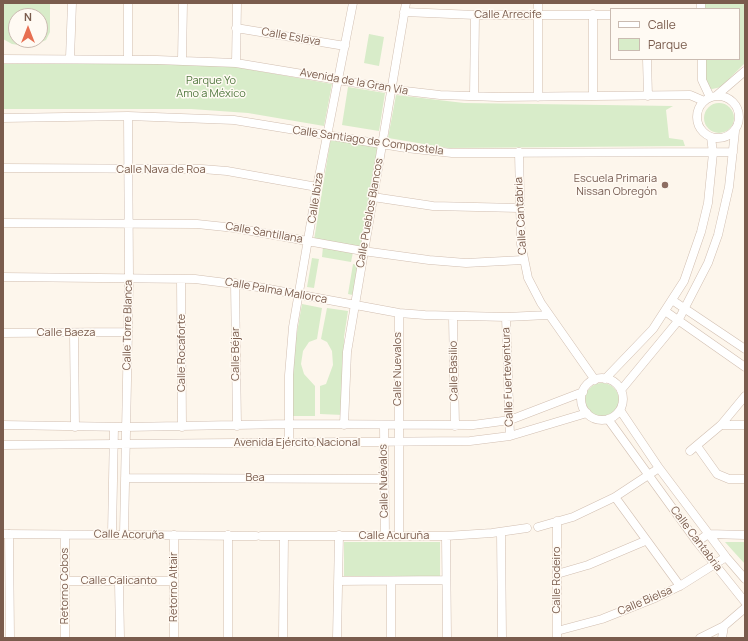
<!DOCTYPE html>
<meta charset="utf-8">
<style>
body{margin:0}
#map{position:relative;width:748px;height:641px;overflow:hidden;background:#fdf6ec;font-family:Manrope,sans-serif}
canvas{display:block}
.frame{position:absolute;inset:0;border:4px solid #7a5c4d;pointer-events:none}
.legend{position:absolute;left:610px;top:8px;width:130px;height:52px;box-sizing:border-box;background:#fffaf3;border:1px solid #cabbb1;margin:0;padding:5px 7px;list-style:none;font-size:12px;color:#7a5c4d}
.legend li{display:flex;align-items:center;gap:8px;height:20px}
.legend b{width:20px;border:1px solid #cabbb1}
.north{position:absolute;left:8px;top:8px;width:40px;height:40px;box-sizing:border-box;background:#fffaf3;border:1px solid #cabbb1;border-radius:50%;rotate:0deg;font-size:11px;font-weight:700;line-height:16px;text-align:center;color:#7a5c4d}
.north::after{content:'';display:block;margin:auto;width:14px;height:18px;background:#e76f51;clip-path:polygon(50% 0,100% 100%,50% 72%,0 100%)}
</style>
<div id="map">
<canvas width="748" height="641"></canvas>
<div class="frame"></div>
<ul class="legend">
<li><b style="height:5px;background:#fff"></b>Calle</li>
<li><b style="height:11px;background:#d8ecc9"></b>Parque</li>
</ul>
<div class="north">N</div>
</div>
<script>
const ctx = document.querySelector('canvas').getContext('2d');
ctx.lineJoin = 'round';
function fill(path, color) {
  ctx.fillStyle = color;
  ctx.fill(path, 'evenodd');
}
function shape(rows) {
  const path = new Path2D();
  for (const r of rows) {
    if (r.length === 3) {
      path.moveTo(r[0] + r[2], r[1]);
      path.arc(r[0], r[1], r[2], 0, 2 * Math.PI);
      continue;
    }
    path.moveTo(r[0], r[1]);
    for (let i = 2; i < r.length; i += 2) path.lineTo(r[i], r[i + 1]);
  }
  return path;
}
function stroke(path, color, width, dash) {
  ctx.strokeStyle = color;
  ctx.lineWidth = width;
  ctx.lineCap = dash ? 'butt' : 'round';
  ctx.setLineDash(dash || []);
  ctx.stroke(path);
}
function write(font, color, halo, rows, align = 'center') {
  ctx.font = font + ' Manrope,sans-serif';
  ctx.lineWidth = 3;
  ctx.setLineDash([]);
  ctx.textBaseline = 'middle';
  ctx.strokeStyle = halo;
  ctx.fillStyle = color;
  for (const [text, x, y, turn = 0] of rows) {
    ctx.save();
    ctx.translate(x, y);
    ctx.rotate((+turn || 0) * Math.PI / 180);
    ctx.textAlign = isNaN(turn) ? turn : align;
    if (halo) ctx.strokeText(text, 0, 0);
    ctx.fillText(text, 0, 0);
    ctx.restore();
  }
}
const green = shape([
 [3,3,50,3,50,32,46,40,37,44,26,46,12,44,3,39],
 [16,16,40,16,40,40,16,40],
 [705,3,745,3,745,63,721,87,708,90,703,86,706,78,706,59,739,59,739,9,705,9],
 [369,34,384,37,379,66,364,63],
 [3,64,207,64,236,67,332,84,324,126,248,113,191,109,3,109],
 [348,87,385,93,379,131,342,125],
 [396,95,464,103,673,106,666,110,669,138,683,140,685,146,448,148,388,138],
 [719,118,15],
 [331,137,378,144,361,247,314,240],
 [323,247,353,252,351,262,322,257],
 [312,258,319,259,314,288,307,287],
 [353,264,362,266,357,296,348,294],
 [302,304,322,308,317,339,309,342,303,351,301,364,304,374,315,386,315,416,292,416,293,355],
 [327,308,348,311,344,337,343,415,320,414,320,386,326,384,333,365,332,351,327,342,321,339],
 [602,400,17],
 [344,542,440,542,440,576,344,576],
 [725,542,745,542,745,564,734,552]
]);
const minor = shape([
 [701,9,701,3],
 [404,12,475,15,611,15],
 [593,14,593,96],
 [236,28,345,46],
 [70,58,72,3],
 [3,59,157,60,236,63,405,91,440,95,498,97,690,95,704,101],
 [647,59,648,96],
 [702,59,702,80,710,97],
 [128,60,128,3],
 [182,60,183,3],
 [236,63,237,3],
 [718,117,21],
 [474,96,475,15],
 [716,96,745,71],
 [538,97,538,3],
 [3,118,128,116,234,120,406,148,452,153,733,152],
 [519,152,521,244,528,278,541,303,595,380],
 [3,168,202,169,227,171,317,187],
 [373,197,433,206,519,208],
 [3,223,197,224,235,228,363,251,429,260,466,263,523,260],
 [3,277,195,279,258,287,399,313,425,315,506,317,548,315],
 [181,279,182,427],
 [235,283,237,426],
 [672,300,745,349],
 [665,311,745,367],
 [399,313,399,535],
 [453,317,455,426],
 [506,317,510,436],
 [3,333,128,332],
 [74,333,75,427],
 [602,399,21],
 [605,379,653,329,684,281,701,232,708,203,713,153,711,137],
 [621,390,678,321,708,263,718,235,729,187,735,131],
 [620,410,659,468,726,557,745,579],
 [608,419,697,542,745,602],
 [3,425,126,427,289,424,473,425,510,420,583,392],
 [344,425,347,352,406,3],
 [721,425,745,425],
 [384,426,385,536],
 [289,443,289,375,293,327,317,187,353,3],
 [3,445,470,441,510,436,587,413],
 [697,446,717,474,729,479,745,479],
 [690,451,721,425,745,396],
 [125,478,384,479],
 [615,497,680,586],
 [557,521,557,638],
 [538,527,573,517,615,497,659,468],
 [501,532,502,638],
 [3,534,256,536],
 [9,534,10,638],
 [112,534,114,427],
 [124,534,129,278,128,116],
 [174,535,174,638],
 [261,536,446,536,492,533,527,528],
 [446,536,447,638],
 [697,542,708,534,745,535],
 [557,574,588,565,645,541],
 [66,581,173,581],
 [338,581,446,580],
 [119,582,120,638],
 [391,582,391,638],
 [557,631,602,619,655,598,680,586,726,557],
 [65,638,65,535],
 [228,638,228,535],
 [283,638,284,536],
 [337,638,339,535],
 [700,638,724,626,745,608],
 [722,638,724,626]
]);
const markers = [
 [665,185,4,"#8d6e63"]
];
const streetNames = [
 ["Calle Arrecife",508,15],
 ["Calle Eslava",291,37,10],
 ["Avenida de la Gran Vía",354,82,10],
 ["Calle Santiago de Compostela",368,141,8],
 ["Calle Nava de Roa",161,170],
 ["Calle Ibiza",316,198,-81],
 ["Calle Pueblos Blancos",370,213,-80],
 ["Calle Cantabria",521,216,-93],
 ["Calle Santillana",264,233,10],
 ["Calle Palma Mallorca",276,291,10],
 ["Calle Torre Blanca",128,325,-89],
 ["Calle Baeza",66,333],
 ["Calle Rocaforte",182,353,-90],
 ["Calle Béjar",236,354,-90],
 ["Calle Nuevalos",398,369,-90],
 ["Calle Basilio",454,371,-91],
 ["Calle Fuerteventura",508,377,-92],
 ["Avenida Ejército Nacional",297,443],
 ["Bea",255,478],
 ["Calle Nuévalos",384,481,-91],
 ["Calle Acoruña",129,535,1],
 ["Calle Acuruña",394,536],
 ["Calle Cantabria",696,539,53],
 ["Calle Rodeiro",557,580,-90],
 ["Calle Calicanto",119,581],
 ["Retorno Cobos",65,586,-90],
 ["Retorno Altair",174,587,-90],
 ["Calle Bielsa",645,601,-23]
];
const parkNames = [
 ["Parque Yo",211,81],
 ["Amo a México",211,94]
];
const educationNames = [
 ["Escuela Primaria",657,179],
 ["Nissan Obregón",657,192]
];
fill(green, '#d8ecc9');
stroke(minor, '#d1beb0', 9);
stroke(minor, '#fff', 8);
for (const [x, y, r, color] of markers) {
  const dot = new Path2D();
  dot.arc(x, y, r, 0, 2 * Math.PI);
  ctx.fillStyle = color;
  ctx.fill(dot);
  stroke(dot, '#fffaf3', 1.5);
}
write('11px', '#7a5c4d', '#fffaf3', streetNames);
write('11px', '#537a41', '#fffaf3', parkNames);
write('11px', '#785e54', '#fffaf3', educationNames, 'right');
</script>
